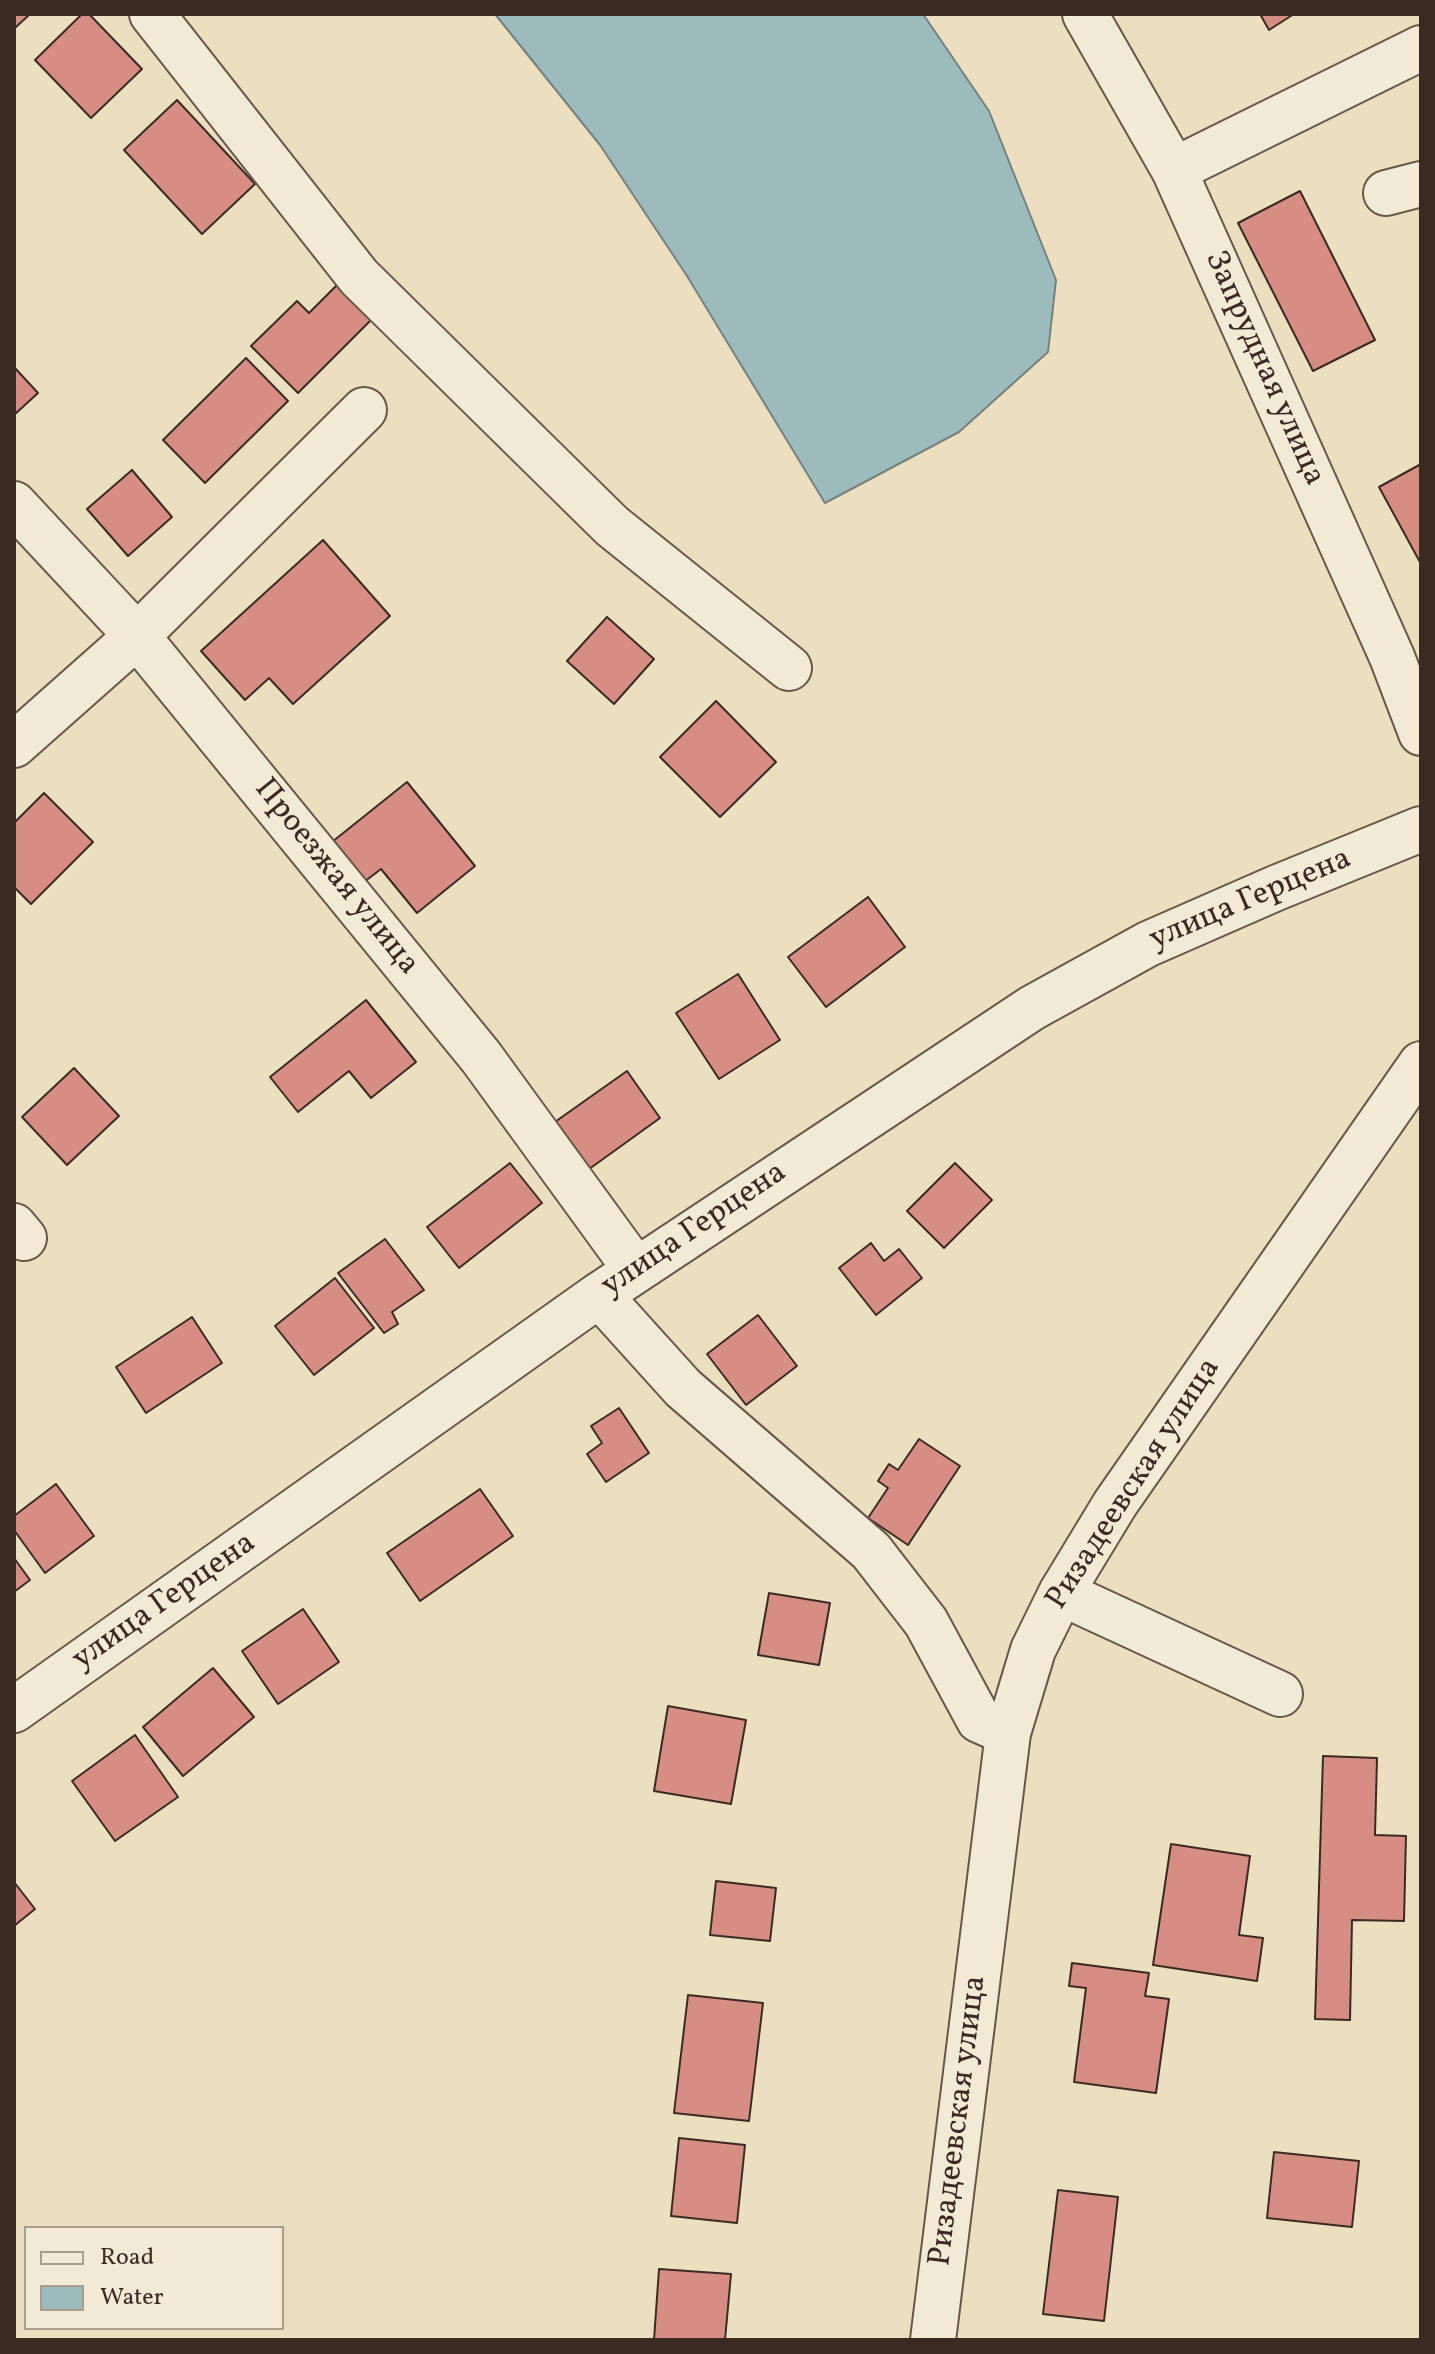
<!DOCTYPE html>
<meta charset="utf-8">
<style>
body{margin:0}
#map{position:relative;width:1435px;height:2354px;overflow:hidden;background:#ecdfbf;font-family:Vollkorn,serif}
canvas{display:block}
.frame{position:absolute;inset:0;border:16px solid #3b2a22;pointer-events:none}
.legend{position:absolute;left:24px;top:2226px;width:260px;height:104px;box-sizing:border-box;background:#f3ead5;border:2px solid #a99d8d;margin:0;padding:10px 14px;list-style:none;font-size:24px;color:#3b2a22}
.legend li{display:flex;align-items:center;gap:16px;height:40px}
.legend b{width:40px;border:2px solid #a99d8d}
</style>
<div id="map">
<canvas width="1435" height="2354"></canvas>
<div class="frame"></div>
<ul class="legend">
<li><b style="height:10px;background:#f3ead5"></b>Road</li>
<li><b style="height:22px;background:#9dbabd"></b>Water</li>
</ul>
</div>
<script>
const ctx = document.querySelector('canvas').getContext('2d');
ctx.lineJoin = 'round';
function fill(path, color) {
  ctx.fillStyle = color;
  ctx.fill(path, 'evenodd');
}
function shape(rows) {
  const path = new Path2D();
  for (const r of rows) {
    path.moveTo(r[0], r[1]);
    for (let i = 2; i < r.length; i += 2) path.lineTo(r[i], r[i + 1]);
  }
  return path;
}
function stroke(path, color, width, dash) {
  ctx.strokeStyle = color;
  ctx.lineWidth = width;
  ctx.lineCap = dash ? 'butt' : 'round';
  ctx.setLineDash(dash || []);
  ctx.stroke(path);
}
function write(font, color, halo, rows, align = 'center') {
  ctx.font = font + ' Vollkorn,serif';
  ctx.lineWidth = 6;
  ctx.setLineDash([]);
  ctx.textBaseline = 'middle';
  ctx.strokeStyle = halo;
  ctx.fillStyle = color;
  for (const [text, x, y, turn = 0] of rows) {
    ctx.save();
    ctx.translate(x, y);
    ctx.rotate((+turn || 0) * Math.PI / 180);
    ctx.textAlign = isNaN(turn) ? turn : align;
    if (halo) ctx.strokeText(text, 0, 0);
    ctx.fillText(text, 0, 0);
    ctx.restore();
  }
}
const water = shape([
 [495,14,923,14,989,111,1056,280,1048,352,959,432,825,503,687,276,600,145,495,14]
]);
const building = shape([
 [14,14,30,14,15,28,14,14],
 [82,14,89,14,142,69,91,118,35,60,82,14],
 [1260,14,1294,14,1269,30,1260,14],
 [177,100,255,184,202,234,124,150,177,100],
 [1300,191,1375,340,1313,371,1238,223,1300,191],
 [341,281,375,316,298,393,251,346,297,301,309,313,341,281],
 [246,358,288,401,205,483,163,440,246,358],
 [14,367,38,393,14,415,14,367],
 [1421,464,1421,564,1379,487,1421,464],
 [132,470,172,517,128,556,87,509,132,470],
 [323,540,390,616,293,704,269,678,245,700,201,651,323,540],
 [607,617,654,659,614,704,567,661,607,617],
 [716,701,776,762,720,817,660,757,716,701],
 [407,782,475,866,417,913,381,869,364,882,332,842,407,782],
 [44,793,93,842,31,904,14,887,14,823,44,793],
 [868,897,905,947,826,1007,788,957,868,897],
 [738,974,780,1040,719,1079,676,1013,738,974],
 [366,1000,416,1062,371,1098,349,1071,298,1112,270,1077,366,1000],
 [74,1068,119,1116,67,1165,22,1117,74,1068],
 [627,1071,660,1118,585,1172,552,1124,627,1071],
 [510,1163,542,1203,459,1268,427,1227,510,1163],
 [955,1163,992,1200,944,1248,907,1211,955,1163],
 [385,1239,424,1290,392,1312,398,1324,384,1333,338,1273,385,1239],
 [871,1243,884,1261,899,1249,922,1278,876,1315,839,1268,871,1243],
 [335,1278,374,1328,314,1375,275,1326,335,1278],
 [758,1315,797,1366,746,1405,707,1354,758,1315],
 [192,1317,222,1363,146,1413,116,1367,192,1317],
 [619,1408,649,1453,606,1482,587,1454,602,1443,591,1426,619,1408],
 [919,1439,960,1466,908,1545,868,1518,888,1488,878,1481,889,1464,898,1470,919,1439],
 [56,1484,94,1536,45,1573,14,1530,14,1516,56,1484],
 [480,1489,513,1536,420,1601,387,1553,480,1489],
 [14,1558,30,1580,14,1592,14,1558],
 [769,1593,830,1603,819,1665,758,1655,769,1593],
 [303,1609,339,1662,278,1704,242,1651,303,1609],
 [213,1668,254,1717,183,1776,143,1727,213,1668],
 [668,1706,746,1720,731,1804,654,1791,668,1706],
 [135,1735,178,1797,115,1841,72,1781,135,1735],
 [1323,1756,1377,1758,1375,1835,1406,1836,1404,1921,1352,1920,1350,2020,1315,2019,1323,1756],
 [1171,1844,1250,1856,1239,1935,1263,1938,1257,1981,1153,1965,1171,1844],
 [716,1881,776,1888,770,1941,710,1935,716,1881],
 [14,1882,35,1909,14,1926,14,1882],
 [1072,1963,1149,1973,1145,1996,1169,1999,1156,2093,1074,2082,1086,1988,1069,1986,1072,1963],
 [688,1995,763,2003,749,2121,674,2113,688,1995],
 [679,2138,745,2145,737,2223,671,2216,679,2138],
 [1274,2152,1359,2161,1352,2227,1267,2218,1274,2152],
 [1058,2190,1118,2197,1104,2321,1043,2314,1058,2190],
 [659,2269,731,2274,725,2340,654,2340,659,2269]
]);
const minor = shape([
 [152,14,359,277,612,526,789,668],
 [1085,14,1174,170,1392,657,1421,733],
 [1174,170,1421,48],
 [1386,193,1421,184],
 [14,504,137,636,481,1057,636,1270],
 [14,745,137,636,364,410],
 [14,1226,24,1238],
 [599,1295,683,1388,871,1551,926,1622,979,1720,1008,1733],
 [1061,1593,1280,1694],
 [14,1710,599,1295,1032,1008,1148,944,1276,888,1421,829],
 [933,2340,1008,1733,1033,1650,1061,1593,1115,1504,1421,1064]
]);
const streetNames = [
 ["Запрудная улица",1263,369,66],
 ["Проезжая улица",335,878,51],
 ["улица Герцена",1251,901,-23],
 ["улица Герцена",695,1231,-34],
 ["Ризадеевская улица",1135,1485,-57],
 ["улица Герцена",165,1603,-35],
 ["Ризадеевская улица",960,2121,-83]
];
fill(water, '#9dbabd');
stroke(water, '#76807f', 2);
fill(building, '#d68e84');
stroke(building, '#3b2a22', 2);
stroke(minor, '#675749', 48);
stroke(minor, '#f3ead5', 44);
write('32px', '#3b2a22', '#f3ead5', streetNames);
</script>
